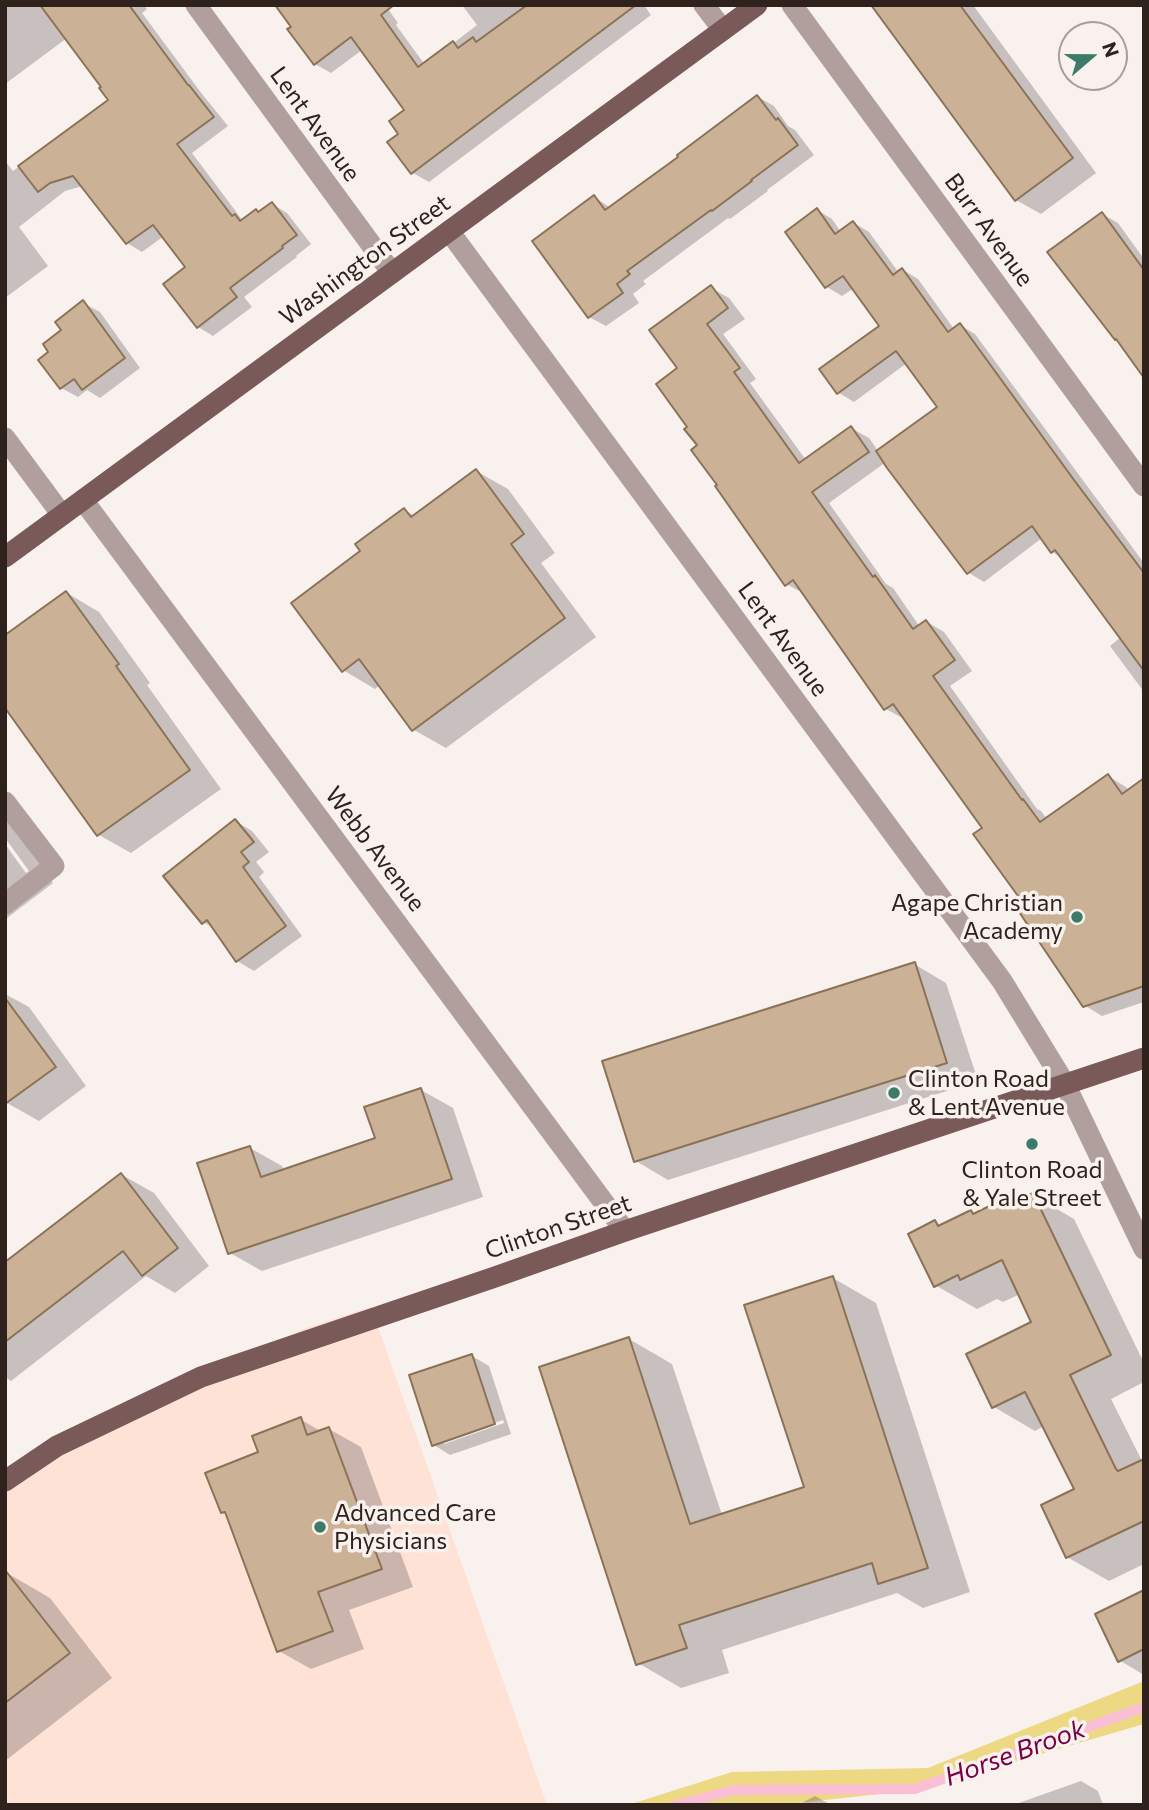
<!DOCTYPE html>
<html>
<head>
<meta charset="utf-8">
<style>
  body { margin:0 }
  #map { position:relative; width:1149px; height:1810px; overflow:hidden; background:#f9f1ee; font-family:Commissioner,sans-serif }
  canvas { display:block }
  .frame { position:absolute; inset:0; border:7px solid #2f211b; pointer-events:none }
  .north { position:absolute; left:1058px; top:21px; width:70px; height:70px; box-sizing:border-box; background:#f9f1ee; border:2px solid #a89e9a; border-radius:50%; rotate:70deg; font-size:19px; font-weight:700; line-height:28px; text-align:center; color:#2f211b }
  .north::after { content:''; display:block; margin:auto; width:24px; height:32px; background:#3d7b69; clip-path:polygon(50% 0,100% 100%,50% 72%,0 100%) }
</style>
</head>
<body>
<div id="map">
<canvas width="1149" height="1810"></canvas>
<div class="frame"></div>
<div class="north">N</div>
</div>
<script>
const context = document.querySelector('canvas').getContext('2d');
context.lineJoin = 'round';
function fillPath(path, color) {
  context.fillStyle = color;
  context.fill(path, 'evenodd');
}
function strokePath(path, color, width, dash) {
  context.strokeStyle = color;
  context.lineWidth = width;
  context.lineCap = dash ? 'butt' : 'round';
  context.setLineDash(dash || []);
  context.stroke(path);
}
function write(font, color, halo, rows, align = 'center') {
  context.font = font + ' Commissioner,sans-serif';
  context.lineWidth = 7;
  context.setLineDash([]);
  context.textBaseline = 'middle';
  context.strokeStyle = halo;
  context.fillStyle = color;
  for (const [text, x, y, turn = 0] of rows) {
    context.save();
    context.translate(x, y);
    context.rotate((+turn || 0) * Math.PI / 180);
    context.textAlign = isNaN(turn) ? turn : align;
    if (halo) context.strokeText(text, 0, 0);
    context.fillText(text, 0, 0);
    context.restore();
  }
}
fillPath(new Path2D(`
  M371,1307l176,498h-542v-330l133,-78 171,-70z`), '#fee2d6');
fillPath(new Path2D(`
  M1144,1681v43l-226,66 -140,15h-150l104,-33 196,-4z`), '#edd884');
fillPath(new Path2D(`
  M5,5h139l3,4 -5,4 60,81 26,32 -36,27 51,68 17,-8 12,-9 15,9 24,31 -15,12 1,1 -53,40 8,10 -39,29 -15,-9 -10,-60 -24,-31 -22,16 -15,-9 -44,-57 -18,5 -46,36 29,39 -43,32v-137l8,10 97,-71 -7,-12 -36,-50 -62,46z
  M385,5l13,18 -2,2 29,40 52,-40 -15,-20h182l7,10 -222,167 -16,-9 -23,-31 11,-7 6,-25 -45,-60 -31,23 -16,-9z
  M882,5h91l123,168 -55,41 -25,-14z
  M758,97l16,9 14,20 7,4 19,25 -47,35 1,1 -38,28 -2,-1 -85,63 3,3 -13,10 6,9 -33,23 -17,-9 5,-120 17,11z
  M817,210l15,9 9,13 13,-9 15,9 30,41 4,-3 15,9 36,50 6,-4 15,9 169,229v129l-34,-46 11,-9 -58,-79 -11,-6 -10,-14 -58,44 -15,-9 -83,-111 -57,41 57,81 7,4 27,39 7,-5 17,10 28,39 -22,15 87,123 4,2 6,8 61,-43 18,11 18,24v191l-42,14 -18,-11 -64,-108 -36,-68 -79,-111 -1,1 -18,-10 -81,-115 -19,-10 -87,-138 -9,-19 -10,-58 31,-81 18,10 16,21 -22,15 33,45 -6,4 56,77 45,-32 18,10 9,13 61,-44 -32,-44 -53,39 -15,-9 -17,-24 59,-43 -27,-38 -12,8 -15,-9 -40,-55z
  M1102,214l16,9 26,36v115z
  M83,303l17,9 40,56 -40,30 -13,-8 -9,7 -17,-9 -11,-35z
  M476,471l32,18 47,64 -14,10 55,74 -150,111 -32,-18 -34,-45 -5,4 -32,-19 61,-160 11,6z
  M67,593l32,19 51,71 -3,2 74,104 -90,64 -32,-18 -94,-130z
  M5,818l48,65 -46,35 -2,-1v-73l21,29 3,-2 -24,-33z
  M235,821l17,10 17,21 -13,10 8,10 -5,5 43,59 -48,35 -17,-10 -22,-32 -12,-7z
  M914,964l32,19 32,98 -310,99 -32,-19z
  M5,994l24,13 57,79 -47,35 -32,-18 -2,1z
  M421,1090l32,18 30,89 -221,74 -32,-18 20,-105 32,18 2,5 93,-32z
  M122,1175l32,18 55,73 -34,27 -29,-17 -135,105 -6,-4v-113z
  M1033,1195l41,24 70,144v19l-33,17 31,62h2v103l-35,17 -42,-24 9,-67 -32,-64 -9,5 -41,-24 40,-84 -14,-29 -17,8 -6,-3 -20,10 -42,-24v-63l7,4 29,-14 5,2 30,-14 7,4z
  M833,1278l43,25 94,289 -47,16 -26,-15 -175,57 7,23 -48,15 -43,-25 -9,-324 43,25 50,151 84,-27z
  M472,1356l17,10 22,68 -61,21 -16,-10zM503,1420l1,3 -60,21v-4z
  M300,1419l22,13 7,-3 32,18 52,140 -64,23 15,39 -53,20 -32,-18 -51,-136 -6,-3z
  M7,1573l43,25 62,80 -107,83v-186z
  M1144,1592v83l-25,-15z
  M1081,1781l17,10 5,14h-90z
  M815,1796l16,9h-33z`), '#0003');
strokePath(new Path2D(`
  M676,1805l58,-15 181,-1 229,-82`), '#fbbfd5', 10);
const building = new Path2D(`
  M40,5h89l59,80h1l25,32 -37,27 55,72 3,-2 5,7 16,-12 2,3 14,-10 25,33 -15,11 1,2 -53,40 7,9 -40,31 -34,-44 22,-17 -32,-42 -27,19 -53,-68 -23,7 -12,9 -20,-26 90,-66 -9,-12 2,-1z
  M275,5h119l-13,10 37,52 35,-26 5,7 15,-11 3,5 51,-37h109l-225,169 -24,-32 11,-8 -9,-13 15,-11 -53,-73 -37,28 -27,-36 4,-2z
  M871,5h89l113,153 -58,43z
  M757,95l19,25 2,-2 20,27 -47,35 1,1 -40,30 -1,-1 -84,61 3,3 -13,10 6,9 -35,25 -56,-77 62,-46 11,15 73,-53 -1,-2z
  M817,208l18,26 18,-13 40,54 9,-7 46,64 12,-9 114,157 70,93v98l-89,-121 -4,3 -19,-27 -65,48 -80,-106 -11,-17 61,-44 -41,-56 -59,43 -18,-25 60,-43 -36,-50 -18,12 -40,-56z
  M1102,212l42,58v108l-28,-39 -1,1 -68,-88z
  M711,285l17,23 -21,16 33,44 -6,4 65,91 52,-37 18,26 -57,40 61,85 2,-2 38,54 13,-9 29,40 -22,16 89,124 1,-1 17,23 68,-48 14,20 22,-16v208l-61,21 -72,-107 7,-4 -45,-62 9,-6 -89,-124 -9,6 -91,-130 -8,6 -70,-100 2,-1 -26,-35 6,-5 -13,-16 3,-2 -31,-43 21,-16 -28,-38z
  M83,300l42,58 -43,32 -8,-11 -14,10 -22,-29 10,-8 -5,-8 18,-14 -6,-8z
  M476,469l48,65 -13,10 54,74 -153,113 -53,-72 -17,13 -51,-69 69,-52 -5,-7 49,-36 7,9z
  M66,591l53,73 -3,2 74,104 -93,66 -92,-128v-73z
  M235,819l19,23 -13,10 8,10 -6,5 43,59 -50,36 -29,-42 -5,4 -39,-48z
  M915,962l32,101 -313,99 -32,-101z
  M5,998l51,69 -51,37z
  M421,1088l31,91 -224,75 -31,-91 53,-17 11,31 114,-39 -11,-31z
  M121,1173l57,75 -36,28 -19,-25 -118,91v-80z
  M1033,1193l78,162 -41,20 46,94 2,2 26,-12v62l-78,37 -25,-53 33,-16 -49,-97 -33,16 -26,-54 65,-32 -29,-62 -42,20 -2,-5 -24,12 -26,-53 27,-14 3,6 33,-16 2,4 33,-16 3,6z
  M833,1276l95,292 -50,16 -6,-21 -193,62 8,23 -51,17 -97,-298 90,-30 61,187 114,-37 -60,-182z
  M472,1354l23,70 -63,22 -23,-71z
  M301,1417l6,18 22,-8 53,142 -64,23 15,39 -56,21 -52,-140 -4,1 -16,-40 53,-21 -6,-16z
  M5,1570l65,83 -65,50z
  M1144,1590v59l-26,13 -23,-48z`);
fillPath(building, '#cbb195');
strokePath(building, '#8a7257', 2);
strokePath(new Path2D(`
  M196,5l196,268
  M704,5l19,25
  M792,5l352,481
  M449,231l553,750 63,103 79,165
  M5,438l57,77
  M83,500l542,731
  M5,802l49,64 -49,38`), '#b19f9e', 21);
strokePath(new Path2D(`
  M5,557l752,-552
  M5,1481l52,-35 144,-69 294,-100 130,-46 519,-173`), '#795a59', 21);
for (const [x, y, r, color] of [
  [1077,917,7,"#3d7b69"],
  [894,1093,7,"#3d7b69"],
  [1032,1144,7,"#3d7b69"],
  [320,1527,7,"#3d7b69"]
]) {
  const dot = new Path2D();
  dot.arc(x, y, r, 0, 2 * Math.PI);
  context.fillStyle = color;
  context.fill(dot);
  strokePath(dot, '#f9f1ee', 2.5);
}
write('24px', '#2f211b', '#f9f1ee', [
  ["Lent Avenue",315,124,54],
  ["Burr Avenue",989,230,54],
  ["Washington Street",365,260,-36],
  ["Lent Avenue",783,639,54],
  ["Webb Avenue",375,849,53],
  ["Clinton Street",558,1227,-19]
]);
write('24px', '#2f211b', '#f9f1ee', [
  ["Agape Christian",1063,903,"right"],
  ["Academy",1063,931,"right"],
  ["Clinton Road",908,1079],
  ["& Lent Avenue",908,1107],
  ["Clinton Road",1032,1170,"center"],
  ["& Yale Street",1032,1198,"center"],
  ["Advanced Care",334,1513],
  ["Physicians",334,1541]
], 'left');
write('italic 26px', '#704', '#f9f1ee', [
  ["Horse Brook",1015,1753,-20]
]);
</script>
</body>
</html>
